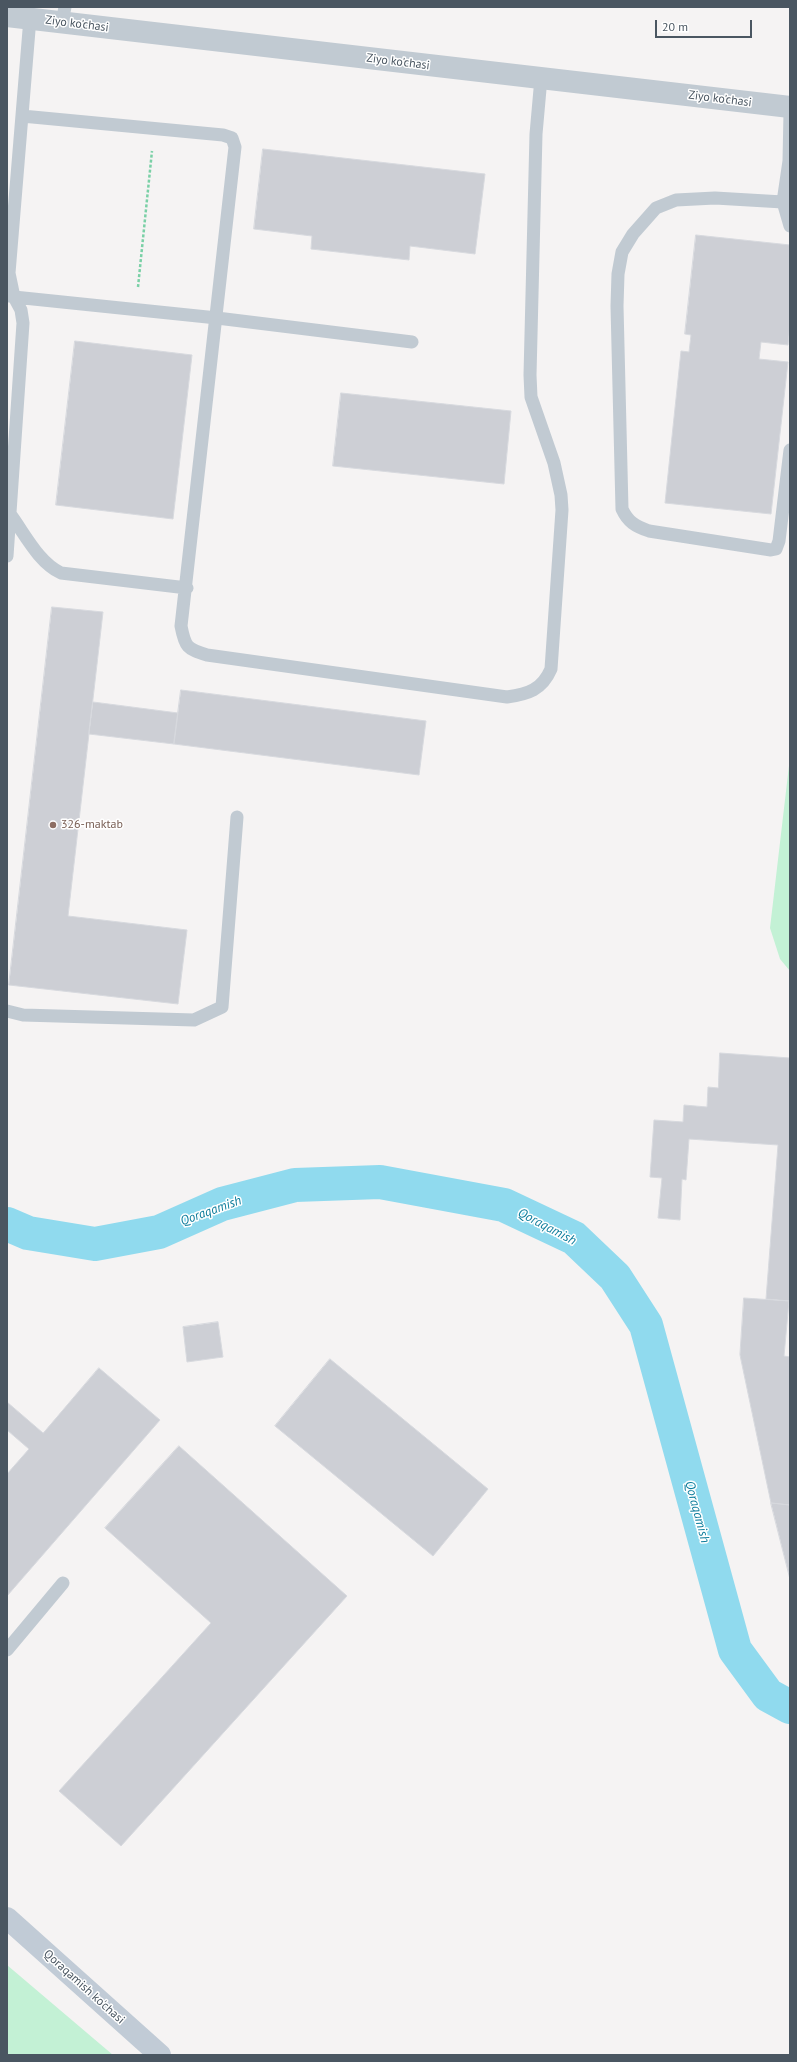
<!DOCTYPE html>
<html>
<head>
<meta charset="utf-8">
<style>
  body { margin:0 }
  #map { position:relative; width:797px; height:2062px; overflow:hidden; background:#f5f3f3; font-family:"PT Sans",sans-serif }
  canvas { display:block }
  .frame { position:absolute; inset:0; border:8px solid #4a5661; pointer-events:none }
  .scale { position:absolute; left:655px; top:20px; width:97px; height:18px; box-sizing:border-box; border:2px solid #4a5661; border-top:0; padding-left:5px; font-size:12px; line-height:14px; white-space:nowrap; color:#4a5661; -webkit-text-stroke:3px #fff; paint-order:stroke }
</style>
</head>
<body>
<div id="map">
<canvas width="797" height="2062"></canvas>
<div class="frame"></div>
<div class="scale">20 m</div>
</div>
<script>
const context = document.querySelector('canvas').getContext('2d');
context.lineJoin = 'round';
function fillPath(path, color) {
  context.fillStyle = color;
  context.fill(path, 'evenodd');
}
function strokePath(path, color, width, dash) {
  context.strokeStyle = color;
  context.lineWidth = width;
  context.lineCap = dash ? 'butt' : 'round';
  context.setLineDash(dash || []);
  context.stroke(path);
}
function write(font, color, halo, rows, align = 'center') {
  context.font = font + ' "PT Sans",sans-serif';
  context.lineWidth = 3;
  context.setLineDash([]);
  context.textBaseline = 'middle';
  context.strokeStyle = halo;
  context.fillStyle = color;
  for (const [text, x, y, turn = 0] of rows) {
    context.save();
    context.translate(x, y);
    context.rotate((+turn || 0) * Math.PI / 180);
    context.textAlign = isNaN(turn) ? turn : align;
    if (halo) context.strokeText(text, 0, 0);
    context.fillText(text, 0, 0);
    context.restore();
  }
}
fillPath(new Path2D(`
  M790,757v214l-10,-12 -10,-31z
  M7,1965l106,90h-106z`), '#c3f1d5');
strokePath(new Path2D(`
  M7,1224l21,9 67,11 64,-12 63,-28 73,-19 85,-3 124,23 70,33 41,39 31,48 89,325 33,45 22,12`), '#90daee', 34);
const building = new Path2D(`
  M263,149l222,25 -10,80 -65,-8 -1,14 -98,-11 1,-13 -58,-7z
  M696,235l94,10v80l-2,20 -27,-3 -2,17 29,3 -17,152 -106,-11 16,-152 8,1 2,-17 -6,-1z
  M75,341l117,14 -19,164 -117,-14z
  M341,393l170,18 -7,73 -171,-18z
  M52,607l51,5 -35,304 119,14 -9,74 -169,-19z
  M181,690l245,31 -7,54 -245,-31z
  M93,702l85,11 -4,31 -85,-10z
  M720,1053l70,5v243l-24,-2 12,-154 -89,-6 -3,41 -4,-1 -2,41 -22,-2 4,-40 -12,-1 4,-57 29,2 1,-17 23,2 1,-20 10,1z
  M744,1298l45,3 -5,55 6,1v148l-19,-2 -31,-148z
  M218,1322l5,35 -36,5 -4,-35z
  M330,1359l158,130 -55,67 -158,-130z
  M99,1368l61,52 -153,176v-122l22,-25 -22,-19v-28l36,31z
  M179,1446l168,150 -226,250 -62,-55 152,-168 -106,-95z
  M771,1503l19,2v74z`);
fillPath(building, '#cdcfd5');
strokePath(building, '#d7d9de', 1);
strokePath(new Path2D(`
  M138,287l14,-136`), '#7ad0a6', 2.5, [3, 2]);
strokePath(new Path2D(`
  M30,18l-21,255 5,24 203,21 195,24
  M62,22l3,-15
  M790,113l-1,48 -6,41 7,24
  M22,116l201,19 9,3 3,9 -54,479c4,21 6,23 26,29l300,42c21,-3 35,-7 44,-28l11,-159 -1,-15 -7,-32 -23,-66 -1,-22 6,-241 5,-56
  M783,202l-68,-4 -39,2 -20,8 -23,26 -11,18 -4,22 -1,32 5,203c6,13 13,17 27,22l122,19 5,-1 3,-8 11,-91
  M10,514c15,20 28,48 51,59l126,15
  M7,556l16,-233 -2,-13 -7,-13 -5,-1
  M7,1011l16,4 171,5 28,-13 15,-190
  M7,1650l56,-67`), '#c1cad2', 13);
strokePath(new Path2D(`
  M7,16l783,91`), '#c1cad2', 22);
strokePath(new Path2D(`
  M7,1918l153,137`), '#c1cbd6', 22);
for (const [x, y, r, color] of [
  [53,825,4,"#8d6e63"]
]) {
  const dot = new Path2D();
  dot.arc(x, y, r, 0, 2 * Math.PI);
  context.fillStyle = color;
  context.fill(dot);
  strokePath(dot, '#fff', 1.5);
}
write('12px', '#4a5661', '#fff', [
  ["Ziyo ko'chasi",77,24,7],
  ["Ziyo ko'chasi",398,62,7],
  ["Ziyo ko'chasi",720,99,7],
  ["Qoraqamish ko'chasi",84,1987,42]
]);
write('12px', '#785e54', '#fff', [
  ["326-maktab",61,825]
], 'left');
write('italic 13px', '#0c7c9b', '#fff', [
  ["Qoraqamish",211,1211,-20],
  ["Qoraqamish",547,1227,28],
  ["Qoraqamish",697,1512,75]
]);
</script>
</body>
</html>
